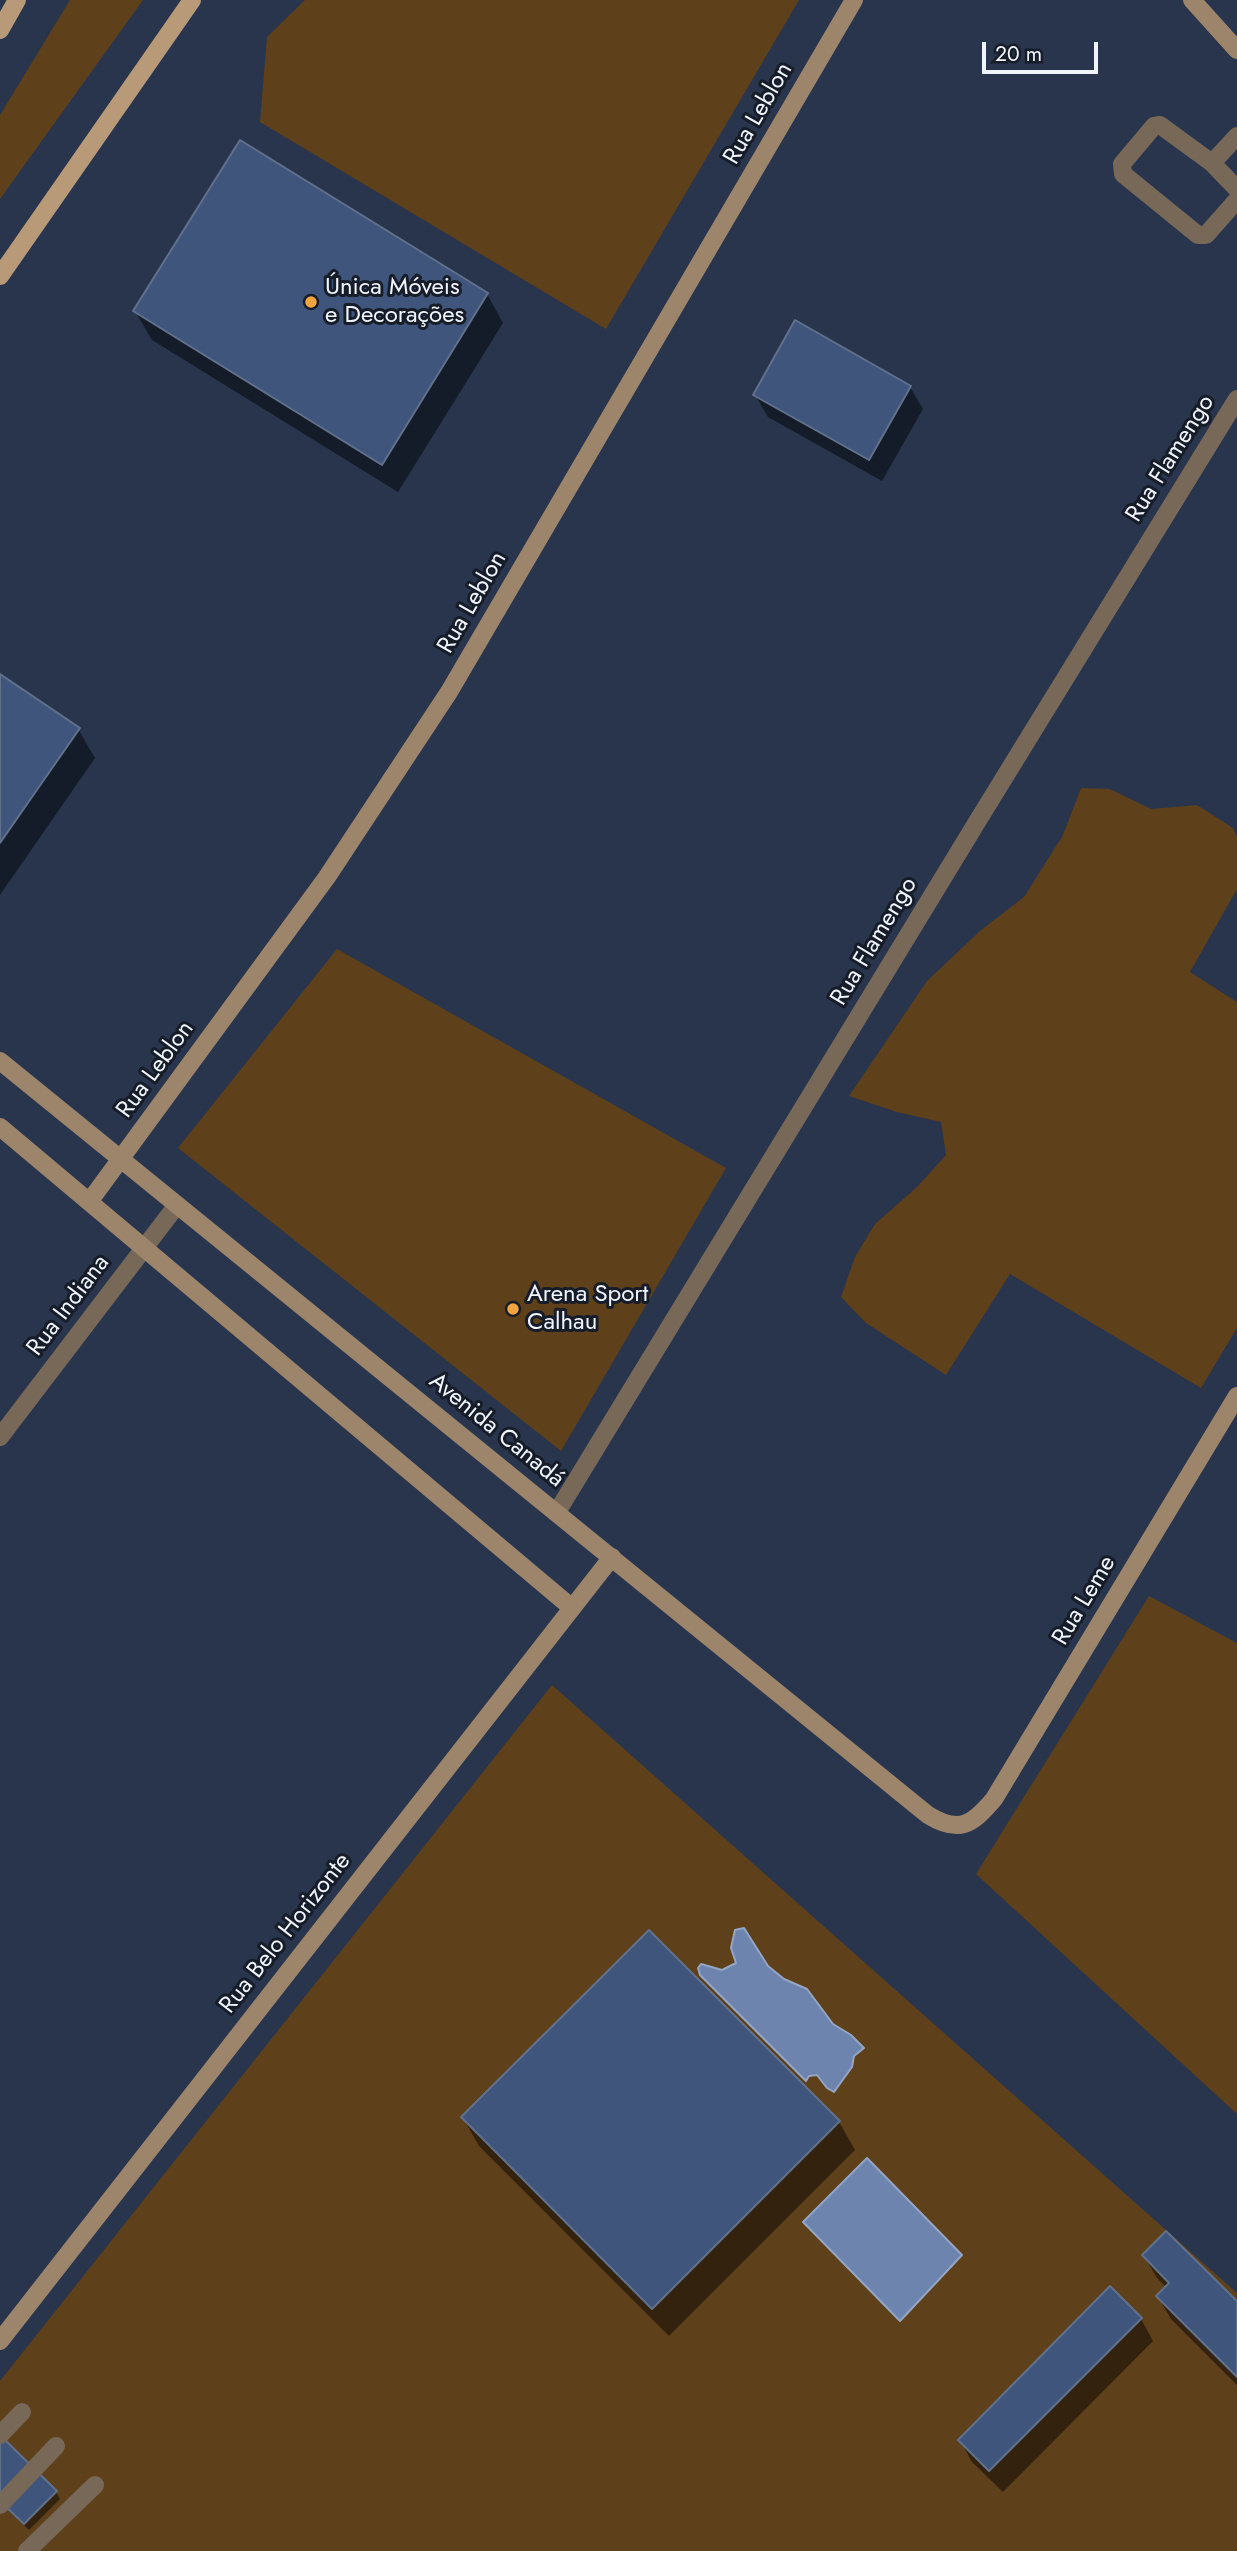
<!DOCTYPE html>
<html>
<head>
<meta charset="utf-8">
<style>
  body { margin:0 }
  #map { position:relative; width:1237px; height:2551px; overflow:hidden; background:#28354d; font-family:Jost,sans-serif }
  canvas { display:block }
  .scale { position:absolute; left:982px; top:42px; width:116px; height:32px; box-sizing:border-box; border:4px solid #eff4fd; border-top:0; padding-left:9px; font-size:21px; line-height:24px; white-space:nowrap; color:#eff4fd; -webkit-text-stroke:5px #171d28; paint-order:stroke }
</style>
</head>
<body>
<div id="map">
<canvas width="1237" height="2551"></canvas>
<div class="scale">20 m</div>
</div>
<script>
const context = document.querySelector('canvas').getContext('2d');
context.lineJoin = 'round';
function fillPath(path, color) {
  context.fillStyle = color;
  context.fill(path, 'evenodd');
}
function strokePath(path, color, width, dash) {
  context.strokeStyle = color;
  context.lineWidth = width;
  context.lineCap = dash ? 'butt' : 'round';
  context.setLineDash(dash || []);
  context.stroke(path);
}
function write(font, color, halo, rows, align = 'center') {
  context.font = font + ' Jost,sans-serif';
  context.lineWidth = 6;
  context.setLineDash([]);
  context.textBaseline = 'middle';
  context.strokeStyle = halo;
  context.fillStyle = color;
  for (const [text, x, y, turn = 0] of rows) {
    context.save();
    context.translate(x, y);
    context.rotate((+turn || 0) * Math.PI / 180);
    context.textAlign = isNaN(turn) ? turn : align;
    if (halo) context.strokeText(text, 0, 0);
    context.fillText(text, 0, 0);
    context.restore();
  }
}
fillPath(new Path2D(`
  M70,0h73l-143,199v-84z
  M305,0h494l-193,329 -346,-207 7,-85z
  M1081,788l29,1 41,20 46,-4 36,23 4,9v52l-47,83 47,30v326l-36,60 -191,-114 -64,101 -80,-52 -25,-26 14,-40 20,-33 42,-37 29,-32 -5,-33 -44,-10 -48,-16 78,-115 53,-50 44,-34 39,-62z
  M337,949l389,219 -165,283 -383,-303z
  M1149,1596l88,47v471l-261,-240z
  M552,1685l685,608v258h-1237v-170z`), '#5e401b');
const water = new Path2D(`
  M744,1928l24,38 16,13 23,10 26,35 18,11 13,13 -10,8 -2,11 -18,25 -7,-4 -10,-13 -8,1 -3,5 -106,-106 -2,-7 3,-4 21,6 14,-7 -5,-15 4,-18z
  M867,2158l95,97 -62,66 -97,-99z`);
fillPath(water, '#6d84ae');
strokePath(water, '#94a6c6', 2);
fillPath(new Path2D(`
  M487,294l16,29 -105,169 -246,-152 -17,-29z
  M910,387l13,22 -41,72 -114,-64 -13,-22z
  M0,676l78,53 17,29 -95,137z
  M463,2118l376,4 16,28 -186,186 -190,-190z
  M1144,2256l93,47v82l-66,-66 -13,-22 9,-9 -10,-10z
  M1110,2289l31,30 12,22 -150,151 -31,-30 -12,-22z
  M0,2437l56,55 4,7 -31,31 -29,-28z`), '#0007');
const building = new Path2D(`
  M240,140l248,153 -106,172 -249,-154z
  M795,320l116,66 -42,74 -116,-65z
  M0,674l80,54 -80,115z
  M649,1930l191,191 -188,188 -191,-192z
  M1166,2231l71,70v76l-81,-81 13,-13 -27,-28z
  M1110,2286l32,32 -153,153 -31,-31z
  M0,2435l57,56 -33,33 -24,-23z`);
fillPath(building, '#3f557c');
strokePath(building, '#61718c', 2);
strokePath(new Path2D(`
  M1212,163l25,-27
  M1237,189l-25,-26 -52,-38 -6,1 -32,38 1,10 75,61h8l31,-35
  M0,2435l22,-23
  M0,2505l56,-59
  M27,2551l68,-66`), '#776858', 18);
strokePath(new Path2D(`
  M0,1437l177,-232
  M557,1512l420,-690 260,-423`), '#776858', 18);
strokePath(new Path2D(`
  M1192,0l45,50
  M0,1061l928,754c31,19 44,10 66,-16l243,-403
  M0,1127l571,480
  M89,1202l238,-325 122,-185 405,-692
  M0,2341l612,-784`), '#9c856a', 18);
strokePath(new Path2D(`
  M0,30l17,-30
  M0,276l192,-276`), '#b89a78', 18);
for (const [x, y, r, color] of [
  [311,302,7,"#f1a540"],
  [513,1309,7,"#f1a540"]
]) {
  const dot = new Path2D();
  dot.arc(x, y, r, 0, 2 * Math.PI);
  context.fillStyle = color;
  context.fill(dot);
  strokePath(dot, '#171d28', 2.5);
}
write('24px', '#eff4fd', '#171d28', [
  ["Rua Leblon",759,114,-60],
  ["Rua Flamengo",1171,459,-58],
  ["Rua Leblon",473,603,-60],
  ["Rua Flamengo",875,942,-59],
  ["Rua Leblon",156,1070,-54],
  ["Rua Indiana",69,1306,-53],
  ["Avenida Canadá",496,1431,39],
  ["Rua Leme",1085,1601,-59],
  ["Rua Belo Horizonte",286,1934,-52]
]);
write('24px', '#eff4fd', '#171d28', [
  ["Única Móveis",325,288],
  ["e Decorações",325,316],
  ["Arena Sport",527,1295],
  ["Calhau",527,1323]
], 'left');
</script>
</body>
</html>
